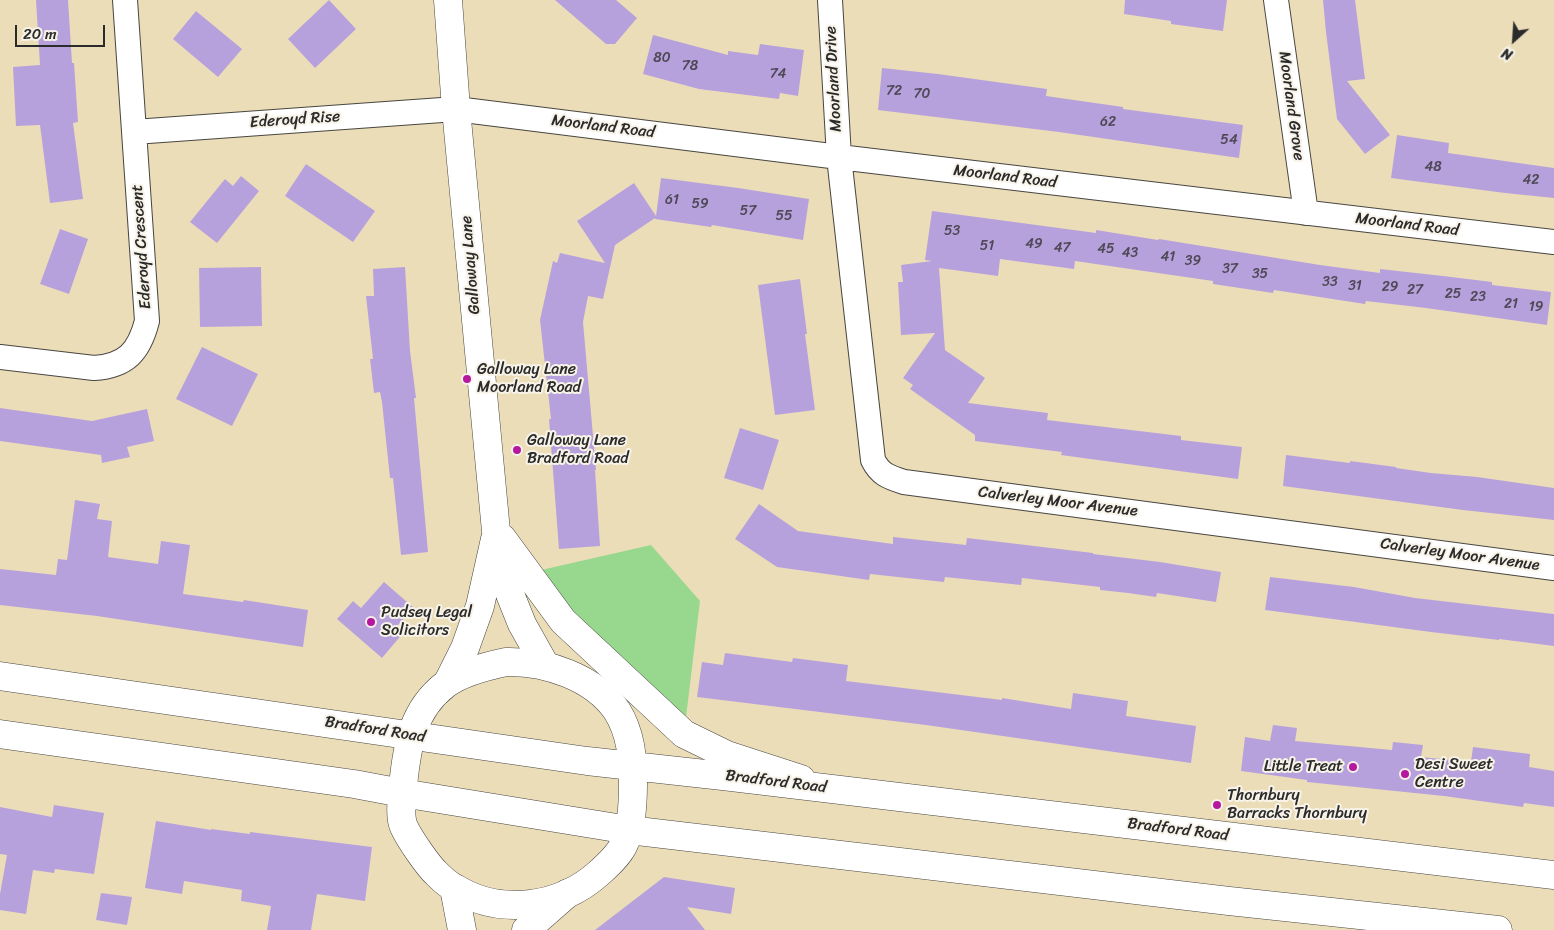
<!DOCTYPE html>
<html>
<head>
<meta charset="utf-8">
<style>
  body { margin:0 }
  #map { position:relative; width:1554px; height:930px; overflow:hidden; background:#ecddb9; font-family:Sriracha,sans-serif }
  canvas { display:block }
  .north { position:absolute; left:1489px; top:15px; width:50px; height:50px; -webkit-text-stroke:4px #f7f3e8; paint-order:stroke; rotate:206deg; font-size:14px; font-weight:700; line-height:20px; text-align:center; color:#2b2b2b }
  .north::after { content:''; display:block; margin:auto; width:18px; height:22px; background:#2b2b2b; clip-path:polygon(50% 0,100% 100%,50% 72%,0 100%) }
  .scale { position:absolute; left:15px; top:25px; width:90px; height:22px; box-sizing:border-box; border:2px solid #2b2b2b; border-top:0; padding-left:6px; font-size:15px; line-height:18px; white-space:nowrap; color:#2b2b2b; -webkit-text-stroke:4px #f7f3e8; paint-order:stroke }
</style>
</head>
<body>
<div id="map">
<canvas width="1554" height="930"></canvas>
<div class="north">N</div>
<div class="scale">20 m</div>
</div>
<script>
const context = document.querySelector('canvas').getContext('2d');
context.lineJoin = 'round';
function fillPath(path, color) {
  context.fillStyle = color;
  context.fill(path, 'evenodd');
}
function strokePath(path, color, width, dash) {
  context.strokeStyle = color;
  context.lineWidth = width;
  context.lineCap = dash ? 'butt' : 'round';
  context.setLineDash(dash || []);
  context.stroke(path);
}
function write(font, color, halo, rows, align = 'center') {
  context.font = font + ' Sriracha,sans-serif';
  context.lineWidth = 4;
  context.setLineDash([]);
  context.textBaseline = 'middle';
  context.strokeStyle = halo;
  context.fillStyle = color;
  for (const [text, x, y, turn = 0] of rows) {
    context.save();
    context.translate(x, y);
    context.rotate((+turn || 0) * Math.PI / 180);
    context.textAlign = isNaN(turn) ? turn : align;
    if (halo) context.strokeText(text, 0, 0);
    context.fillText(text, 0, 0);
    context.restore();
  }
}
fillPath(new Path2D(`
  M651,545l49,56 -16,133 -156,-161z`), '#98d88e');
fillPath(new Path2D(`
  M36,0h32l4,63h2l4,59 -5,1 10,76 -33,4 -10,-78 -24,1 -3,-59 27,-2z
  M329,0l27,29 -41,39 -27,-29z
  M555,0h61l21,18 -22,26h-9z
  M1125,0h102l-4,31 -52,-7v-3l-47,-7z
  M1323,0h32l10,79 -18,2 43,54 -25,19 -28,-35 -11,-87z
  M196,11l46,38 -24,28 -45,-38z
  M653,35l75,20v-4l30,4 2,-11 44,6 -6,46 -18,-3 -1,6 -80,-10 -56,-15z
  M882,68l56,6 109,15 -1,7 77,11v2l120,16 -4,33 -180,-26 -181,-22z
  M1397,135l52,8 -1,10 106,15v30l-49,-5 -114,-15z
  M306,164l69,47 -22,31 -68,-46z
  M241,176l18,15 -42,52 -27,-21 35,-43 8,7z
  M661,178l77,10 71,11 -6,41 -91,-15 -1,2 -56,-8v-1l-40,27 -12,54 -15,-3 -5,26 13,148h-1l5,76 -41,3 -10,-130h2l-11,-99 13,-59 4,2 3,-10 45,10 -28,-42 57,-38 22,33z
  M932,211l164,22v-3l62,10 1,-1 161,26 60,8v-4l63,7 49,6v3l59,7 -4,33 -121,-17 -60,-7 -1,3 -91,-14 -1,3 -60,-9v-3l-138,-20 -1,8 -74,-10 -2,17 -59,-8 6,82 40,28 -17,25 80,10 -1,7 134,16v4l61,7 -4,32 -177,-24 1,-3 -87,-11v-6l-65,-46 3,-4 -10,-7 32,-45 -34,2 -3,-53h5l-2,-17 31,-4 -7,-1z
  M60,229l28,10 -19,55 -29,-10z
  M261,267l1,59 -62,1 -1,-59z
  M405,267l5,84 6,47h-2l14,154 -27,3 -8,-77h-3l-8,-76 -2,-10 -6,1 -4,-34h3l-7,-63h8l-1,-27z
  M800,279l7,55h-2l10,76 -40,5 -17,-130z
  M202,347l56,27 -26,52 -56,-27z
  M0,408l92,13 55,-12 7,32 -27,6 3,10 -28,6 -1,-8 -101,-14z
  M740,428l39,12 -16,50 -39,-12z
  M1286,455l64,8v-2l46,6v1l35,5 46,4 77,11v32l-91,-10 -180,-24z
  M75,500l25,4 -3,15 15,2 -4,36 50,7 3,-23 29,4 -7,49 60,8 1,-2 64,10 -5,37 -206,-31 -97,-11v-36l56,6 2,-16 9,1z
  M759,504l39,27 95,13v-7l73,8 1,-7 126,15v1l67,8 61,10 -5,30 -59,-9 -1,4 -28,-4 -28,-3v-3l-78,-9 -1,7 -76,-8 -1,5 -74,-8 -1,6 -92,-13 -42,-28z
  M1270,577l84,10 61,11 139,16v32l-55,-7v1l-68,-8 -166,-22z
  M384,582l30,26 -17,18 7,6 -22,26 -45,-39 16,-18 8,7z
  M725,653l67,9 1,-4 55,7 -2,16 156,19v-2l69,11 2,-16 55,8 -2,15 70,10 -5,37 -265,-38 -229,-28 5,-35 21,3z
  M1273,725l24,3 -2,13 97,9 1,-8 30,3 -2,12 50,5 2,-15 57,7 -1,13 25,4v36l-30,-4 -1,4 -79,-11 -137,-14v-2l-66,-9 4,-34 25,4z
  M54,805l50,8 -10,61 -39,-5 -1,4 -21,-3 -7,44 -26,-4v-16l7,-39 -7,-1v-47l52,10z
  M156,821l55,9v-1l39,5v-2l122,15 -7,54 -48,-7 -6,36h-44l4,-24 -30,-5 1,-11 -58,-9 -2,13 -37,-6z
  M664,877l71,11 -4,26 -44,-7 18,23h-110z
  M101,893l31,4 -5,28 -31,-5z`), '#b7a1dc');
const street = new Path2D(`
  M830,0l9,157 34,303c7,14 15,17 31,22l650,86
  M1276,0l30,213
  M134,132l322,-23 383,48 715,85
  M0,357l94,11c32,-2 45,-16 53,-47l-22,-321`);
const secondary = new Path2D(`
  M448,0l8,109 40,422 14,63 12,30 23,41
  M502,538l61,83 121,113 43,21 74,24
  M448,682l17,-34 15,-42 15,-67
  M454,888l8,42
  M526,930l42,-37`);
const highway = new Path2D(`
  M506,662c39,-1 88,15 111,49 14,22 16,48 16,73 0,19 -1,43 -9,60 -5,11 -16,21 -25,29 -39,35 -99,43 -144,15 -7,-3 -13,-9 -18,-14 -9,-8 -28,-36 -33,-47 -5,-11 -2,-29 -1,-41 4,-40 9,-76 43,-102 16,-12 41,-18 60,-22z
  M0,676l587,85 136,15 831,99
  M0,734l354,50 48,9 227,37 600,71 269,29`);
strokePath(street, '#484640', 26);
strokePath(secondary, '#484640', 29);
strokePath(highway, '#484640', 29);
strokePath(street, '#fff', 24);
strokePath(secondary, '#fff', 28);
strokePath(highway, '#fff', 28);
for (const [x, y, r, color] of [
  [467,379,5,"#b5179e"],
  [517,450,5,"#b5179e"],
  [371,622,5,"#b5179e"],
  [1353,767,5,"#b5179e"],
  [1405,774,5,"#b5179e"],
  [1217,805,5,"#b5179e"]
]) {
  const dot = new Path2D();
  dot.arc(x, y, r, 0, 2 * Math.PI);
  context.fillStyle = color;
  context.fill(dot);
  strokePath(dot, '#f7f3e8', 2);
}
write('14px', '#4e4857', null, [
  ["80",662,58],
  ["78",690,66],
  ["74",778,74],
  ["72",894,91],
  ["70",922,94],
  ["62",1108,122],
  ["54",1229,140],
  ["48",1433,167],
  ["42",1531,180],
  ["61",672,200],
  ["59",700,204],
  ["57",748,211],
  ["55",784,216],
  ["53",952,231],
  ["49",1034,244],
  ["51",987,246],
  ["47",1062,248],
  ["45",1106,249],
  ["43",1130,253],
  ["41",1168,257],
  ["39",1193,261],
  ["37",1230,269],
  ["35",1260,274],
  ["33",1330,282],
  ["31",1355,286],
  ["29",1390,287],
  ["27",1415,290],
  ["25",1453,294],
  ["23",1478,297],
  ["21",1511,304],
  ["19",1536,307]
]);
write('16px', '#2b2b2b', '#f7f3e8', [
  ["Moorland Drive",834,79,-93],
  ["Moorland Grove",1291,106,82],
  ["Ederoyd Rise",295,120,-4],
  ["Moorland Road",603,127,7],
  ["Moorland Road",1005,177,7],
  ["Moorland Road",1407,225,7],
  ["Ederoyd Crescent",142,247,-94],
  ["Galloway Lane",471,265,-95],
  ["Calverley Moor Avenue",1058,502,7],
  ["Calverley Moor Avenue",1460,555,8],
  ["Bradford Road",375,730,9],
  ["Bradford Road",776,782,7],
  ["Bradford Road",1178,830,7]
]);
write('16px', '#2b2b2b', '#f7f3e8', [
  ["Galloway Lane",477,370],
  ["Moorland Road",477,388],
  ["Galloway Lane",527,441],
  ["Bradford Road",527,459],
  ["Pudsey Legal",381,613],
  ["Solicitors",381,631],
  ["Desi Sweet",1415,765],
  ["Centre",1415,783],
  ["Little Treat",1343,767,"right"],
  ["Thornbury",1227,796],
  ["Barracks Thornbury",1227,814]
], 'left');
</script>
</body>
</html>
